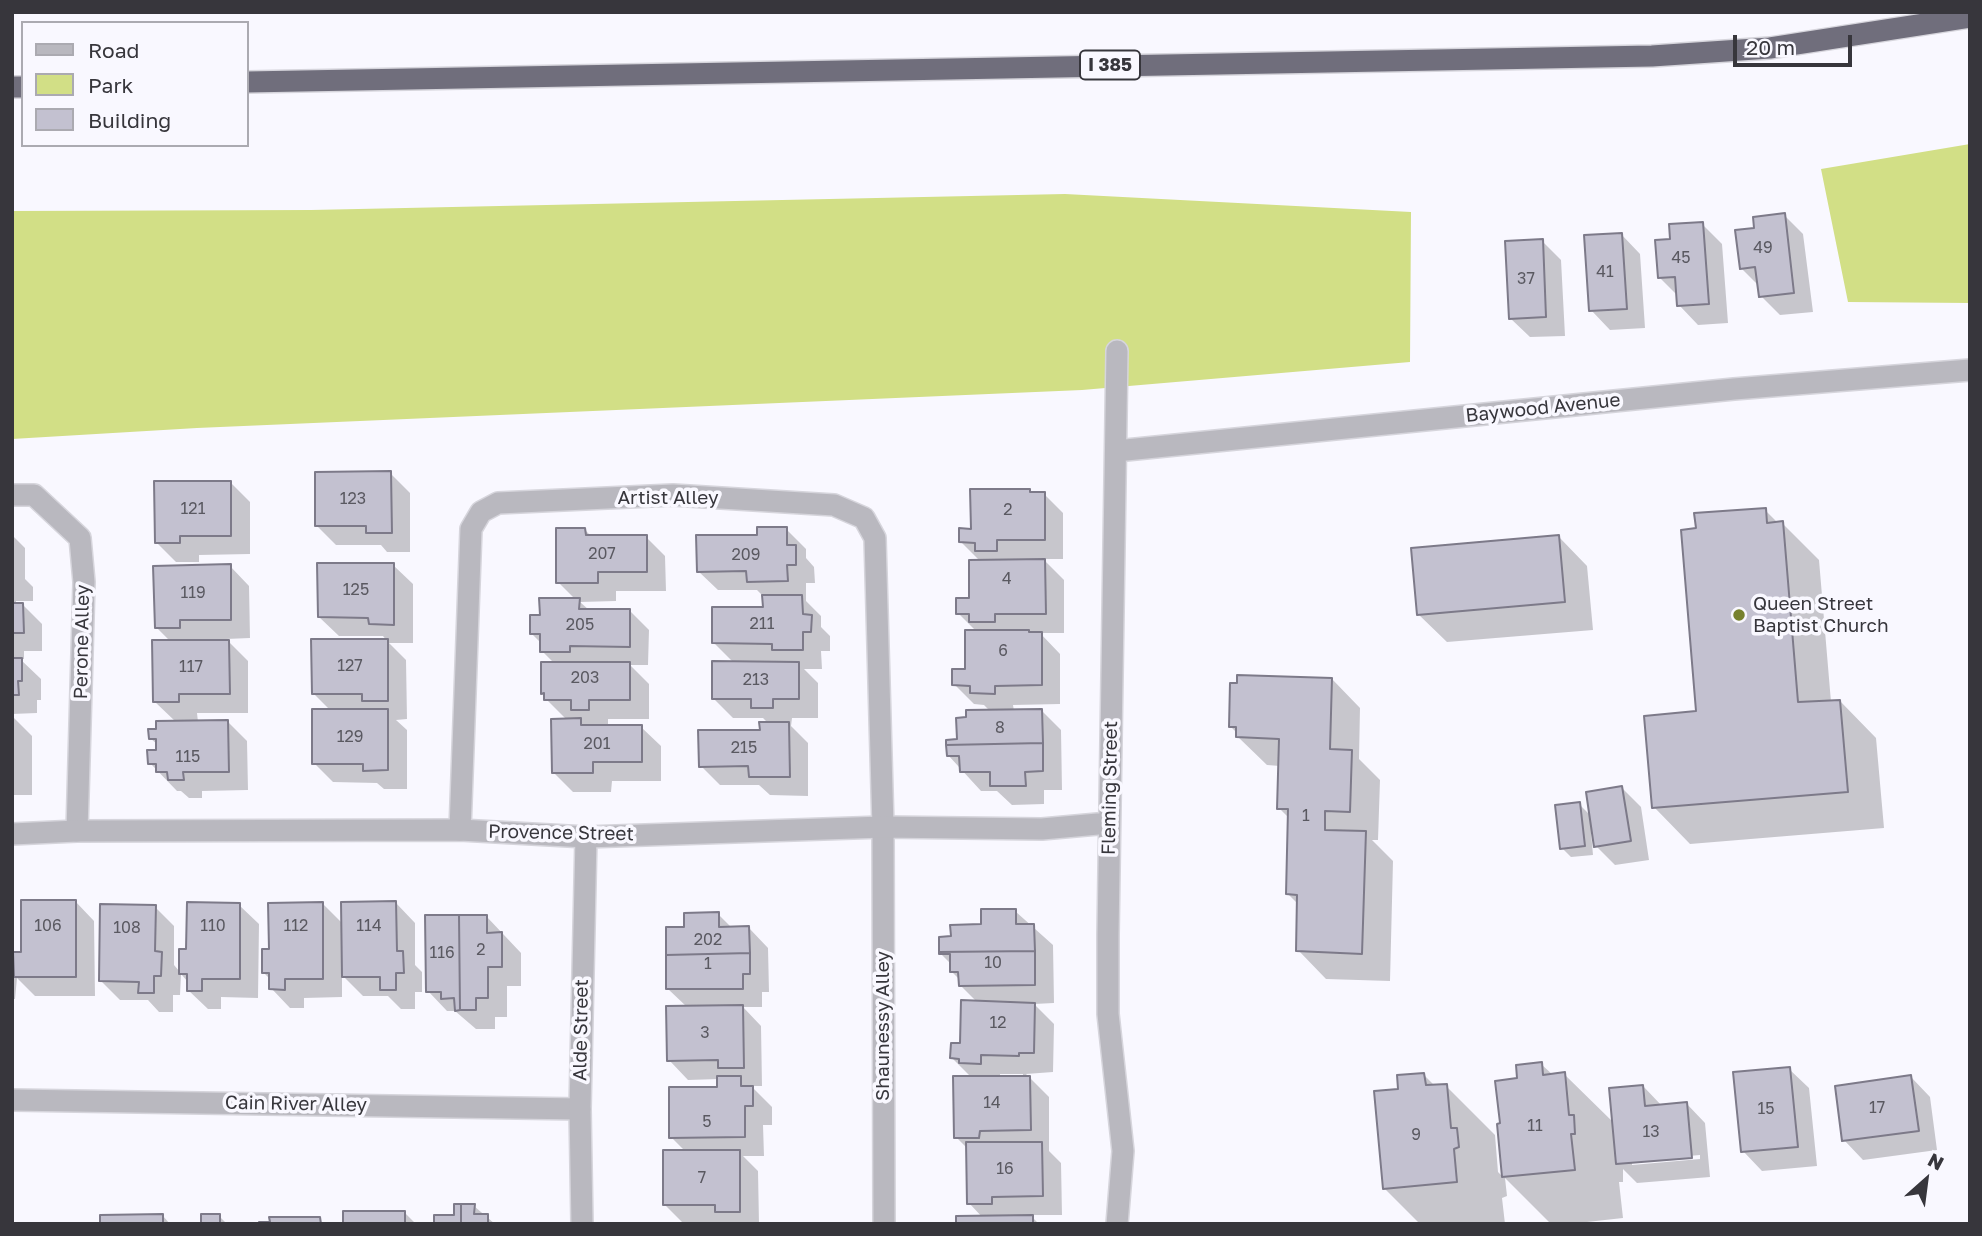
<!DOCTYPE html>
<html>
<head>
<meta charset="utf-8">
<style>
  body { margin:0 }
  #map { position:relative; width:1982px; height:1236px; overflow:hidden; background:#f9f8ff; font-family:"Golos Text",sans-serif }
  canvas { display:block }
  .frame { position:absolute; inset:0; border:14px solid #37363c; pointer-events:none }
  .legend { position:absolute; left:21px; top:21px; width:228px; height:126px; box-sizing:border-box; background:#f9f8ff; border:2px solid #abaab1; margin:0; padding:9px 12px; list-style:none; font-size:21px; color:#37363c }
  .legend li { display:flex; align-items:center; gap:14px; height:35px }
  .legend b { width:35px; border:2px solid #abaab1 }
  .north { position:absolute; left:1891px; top:1145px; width:70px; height:70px; -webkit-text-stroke:5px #f9f8ff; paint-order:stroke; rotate:28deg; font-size:19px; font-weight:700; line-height:28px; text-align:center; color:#37363c }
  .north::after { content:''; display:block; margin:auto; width:24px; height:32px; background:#37363c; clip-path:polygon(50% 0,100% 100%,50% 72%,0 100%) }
  .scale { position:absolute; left:1733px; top:35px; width:119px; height:32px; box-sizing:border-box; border:4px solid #37363c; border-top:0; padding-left:9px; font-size:21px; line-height:24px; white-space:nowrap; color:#37363c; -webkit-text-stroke:5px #f9f8ff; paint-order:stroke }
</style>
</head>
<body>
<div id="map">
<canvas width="1982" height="1236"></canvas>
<div class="frame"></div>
<ul class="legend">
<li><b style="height:9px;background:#b9b8bf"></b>Road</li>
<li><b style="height:19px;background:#d2df86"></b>Park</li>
<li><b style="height:19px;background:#c3c1d0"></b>Building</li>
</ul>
<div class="north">N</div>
<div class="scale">20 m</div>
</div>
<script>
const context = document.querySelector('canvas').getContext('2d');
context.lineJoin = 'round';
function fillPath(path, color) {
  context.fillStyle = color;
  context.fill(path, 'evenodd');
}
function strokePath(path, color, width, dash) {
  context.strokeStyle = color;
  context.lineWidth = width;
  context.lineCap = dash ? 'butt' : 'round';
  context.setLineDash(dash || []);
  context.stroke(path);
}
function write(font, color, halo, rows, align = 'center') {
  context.font = font + ' "Golos Text",sans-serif';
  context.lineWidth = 7;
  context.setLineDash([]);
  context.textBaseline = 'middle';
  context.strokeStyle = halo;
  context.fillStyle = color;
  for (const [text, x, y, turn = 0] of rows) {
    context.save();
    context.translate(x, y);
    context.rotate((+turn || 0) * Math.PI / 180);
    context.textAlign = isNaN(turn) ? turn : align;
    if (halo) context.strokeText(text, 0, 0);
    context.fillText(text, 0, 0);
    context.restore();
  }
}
fillPath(new Path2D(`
  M1970,144v159l-122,-1 -27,-133z
  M1065,194l346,18 -1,150 -328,28 -885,38 -185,11v-228l299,-1z`), '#d2df86');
fillPath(new Path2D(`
  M1784,215l19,19 10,78 -33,3 -19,-19 -2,-10 -18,-18 15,-38z
  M1702,224l20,20 6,79 -30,2 -19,-20 -1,-9 -19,-19 13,-36z
  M1621,234l19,20 5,74 -35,2 -19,-20z
  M1542,241l19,19 4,76 -35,1 -20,-19z
  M390,473l20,20v59h-23l-6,-7h-45l-19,-19z
  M230,482l20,20v52l-51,1v7h-23l-19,-19z
  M1029,490l3,4h12l19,19v46h-20l21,21v53h-24l20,21v50l-47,1 1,6h28l19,19 1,60h-18v14l-32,1 -15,-14h-16l-33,-36 11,-14 32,-29 -7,-7 -10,-1 -20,-20 13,-13 9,-40 -18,-18 12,-13 11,-38 -20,-20 12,-12z
  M1765,510l13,13h4l37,37 12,142 9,-1 36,37 8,90 -194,16 -36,-37 44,-94 -1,-183z
  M786,529l20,20v9l8,9 1,16h-9v18l15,15v11l9,9v15h-9l1,18h-18l14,14v35h-26l-1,8 17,17v53l-38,-1 -11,-10h-39l-19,-19 60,-34 8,-8 -6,-6h-30l-19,-19 20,-36 -20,-20 51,-35 -1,-11 -7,-7h-39l-20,-19 61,-35z
  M585,530l7,7h54l19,19 1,35h-50v10l-36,1 9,8 41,1 19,19 -1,35h-18l19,19v35h-41v8h33l20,19v35h-49l-1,11h-38l-20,-20 14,-52 -21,-21v-3l-4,-3 13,-29 -13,-13v-7l-10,-10 9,-17 35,-17 -18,-18z
  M12,535l13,13v31l8,8v14h-17v4h7l19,19v27h-18v8h-4l21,20v21h-4v13l-25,1z
  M1559,537l28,29 6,64 -146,12 -29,-28z
  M393,565l20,19v59h-24l17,17 1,59 -11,1 11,10v59h-23l-7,-6 -44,-1 -19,-19 17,-52 -18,-18 74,-52 -4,-5h-44l-20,-19z
  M230,566l19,20 1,52 -24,1 22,22v52h-51l1,9h30l19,19 1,49 -46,1v7h-13l-8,-7h-4l-27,-28 8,-11v-7l-8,-7 7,-7 19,-9 -21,-20 16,-60 -15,-15z
  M1332,679l28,29 -1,51 21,21 -2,60h-6l21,21 -3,120 -64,-2 -28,-29 1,-45 -11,-11 2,-75 -11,-11 1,-42 -13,-1 -29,-28v-3l-8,-8z
  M12,716l20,20v59h-20z
  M1622,788l19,19 8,53 -34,5 -19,-19 -2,-13h-3l2,22 -22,2 -9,-9 17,-44 12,12z
  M75,901l19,20 1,75h-60l-18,-18 -2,21h-3v-76l2,31 9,-1z
  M396,903l19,20v42l7,7v20h-7v17h-14l-13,-13h-25l-21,-21v22l-38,1v10h-14l-19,-20v-8l-7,-7 7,-22 52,-47 20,20z
  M239,905l20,19 -1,74 -37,-1v12h-13l-20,-19v-8l-7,-8 -1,21h-7v17h-14l-11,-12h-28l-20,-20 55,-73 19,19v39l6,7 8,-21z
  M1015,911l38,34 1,58 -20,1 20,20 -1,48 -27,2 23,23v54l12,12 1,52h-32l9,9h-81l25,-6 -14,-15 -1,-54 -12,-12 15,-60 -19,-19 9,-13 17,-42 -18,-18v-5l-8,-8v-7l-11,-11 11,-16zM1000,1074h23v3h-23z
  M718,914l14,14h17l19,20 1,44h-7v15h-19l18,19 1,60h-11l21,21v18h-9l1,31h-21l15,15 1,53h-75l-19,-19 21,-53 -15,-15 48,-49v-9l-31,1 -19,-20 18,-53 -19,-18 18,-61z
  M487,917l34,36v33h-14v31h-12v12h-19l-21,-18h-8l-19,-20z
  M1541,1064l12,11 11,-1 50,49 29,-37 19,20 24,-3 19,20 5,54 -73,6 -14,-14v13h-4l4,36 -54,6h-18l-46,-46 2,18 -5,2 3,26h-85l-36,-36 16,-97 24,-16 12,12 10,-1 49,49 3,37 6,6 -5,-53h3l17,-46zM1700,1155v4l-68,6v-4z
  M1789,1069l20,19 8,78 -55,5 -19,-20z
  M1911,1077l19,20 7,53 -74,10 -19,-20z
  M474,1206l21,18h-59l20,-7z
  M405,1213l11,11h-71z
  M163,1216l7,8h-68z
  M219,1216l8,8h-24z`), '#0003');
const building = new Path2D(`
  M1785,213l9,80 -35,4 -4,-30 -15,2 -5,-39 19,-2 -1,-11z
  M1703,222l6,82 -32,2 -2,-29 -17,1 -3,-38 15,-1 -1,-15z
  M1622,233l5,76 -38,2 -5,-76z
  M1543,239l3,78 -37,2 -4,-78z
  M391,471l1,62h-26v-7h-51v-54z
  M154,481h77v55h-51v7h-25z
  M970,489h60v3h15v48h-48v11h-22v-8l-16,-1v-14l12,1z
  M1766,508l1,15 16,-2 15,181 42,-2 8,92 -196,16 -8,-92 52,-5 -15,-181 15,-2 -2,-15z
  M757,527h30v18h9v20h-9l1,16 -41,1 -1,-11 -49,1 -1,-37h61z
  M556,528h29l1,7h61v37h-49v11h-42z
  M1559,535l6,67 -148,13 -6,-67z
  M1045,559l1,55h-51v8h-26v-8h-13v-16h13v-38z
  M317,563h77v62l-25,-1 -1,-6 -50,-1z
  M231,564v56h-51v8h-25l-2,-62z
  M762,595h40l1,19 9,1 -1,17h-8v18h-31v-6l-60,-1v-36h51z
  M539,598h41l-1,11h51v38l-60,-1v6h-30v-18h-10v-19h10z
  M12,603h11l1,30h-12z
  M965,630h64v2h13v53l-47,1v8l-25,-1v-7l-18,-1v-16h13z
  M311,639h77v62h-26v-7h-50z
  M152,640h77l1,54h-51v8h-26z
  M12,658h10v23h-4l1,14h-7z
  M712,661l87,1v37h-26v9h-22v-9h-39z
  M541,662h89v38h-41v10h-18v-10h-27v-7l-3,1z
  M1237,675l95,3 -2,71 22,1 -2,62 -25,-1v19l41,1 -4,123 -66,-3 1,-56 -11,-1 2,-85h-11l2,-70 -43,-2v-10h-7l1,-44h7z
  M312,709h76v61l-25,1v-7h-51z
  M1042,709l1,34 -97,2v-5l11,-1 -1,-21 10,-1v-7z
  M581,718v7h61v37h-49v11h-41l-1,-54z
  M228,720l1,52h-46l1,8h-16l-1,-8h-11v-8h-8l-1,-14h9v-11h-7l-1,-10h8v-8z
  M759,722h30l1,55h-41l-1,-11 -49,1 -1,-37h62z
  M1043,743v28l-18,1 1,14h-36v-14h-30l-1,-16h-12l-1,-11z
  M1622,786l9,55 -37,6 -8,-55z
  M1580,802l5,44 -25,3 -5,-44z
  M21,900h55v77h-62l-1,-25h8z
  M396,901l1,50h6l1,22h-8v17h-16v-13h-38l-1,-75z
  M187,902l53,1v76h-38v12h-15v-17h-8v-25h7z
  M323,902v77h-38v11l-16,-1v-16h-7v-24h7l-1,-46z
  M100,904l56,1 -1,46 7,1 -1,24h-7v17h-16l1,-11 -40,-1z
  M981,909h35v15h18l1,27 -96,1v-15l12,-1 -1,-11 31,-1z
  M719,912v15l30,-1 1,27 -84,2v-28h18v-14z
  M425,915h34l1,95 -5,1 -1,-13 -13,1v-7h-15z
  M459,915h28v18l15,-1v35h-14v31h-12v12h-16z
  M1035,951v34l-76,1 -1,-14h-8v-18h-11v-2z
  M750,953v21h-7v15h-77v-34z
  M961,1000l74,3 -1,50h-15v3l-38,-1v9l-22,-1v-4l-9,-1 1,-15h9z
  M743,1005l1,63h-26v-8l-51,1 -1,-55z
  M1542,1062l1,13 22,-3 4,43h5l1,19h-4l4,36 -73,7 -5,-53 3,-1 -5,-42 22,-3 -1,-13z
  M1790,1067l8,80 -57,5 -8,-80z
  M1424,1073l2,12 21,-1 4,44h6l2,19 -5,2 3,33 -74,7 -9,-98 24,-2 -1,-14z
  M1911,1075l8,56 -77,10 -7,-55z
  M717,1076h24v10h12v20h-8v31l-76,1v-51h48z
  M953,1076h77l1,54 -51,1 -1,7h-25z
  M1643,1085l2,21 42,-4 5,56 -76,6 -7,-76z
  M966,1142h76l1,54 -51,1v7h-25z
  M663,1150h77v62h-25v-7h-52z
  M454,1204h7v20h-27v-9h20z
  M461,1204h14l-1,10h14v10h-27z
  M343,1211h62v13h-62z
  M163,1214v10h-63v-9z
  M201,1214h19v10h-19z
  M1033,1215v9h-77v-8z
  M269,1217h51l1,7h-62v-2h11z`);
fillPath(building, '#c3c1d0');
strokePath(building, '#7d7a89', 2);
const service = new Path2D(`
  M12,495h22l46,43 4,44 -7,249
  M460,830l11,-301 10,-17 17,-9 175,-8 161,10 30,13 11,20 8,289 1,397
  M12,1100l568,9`);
const minor = new Path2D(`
  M1116,451l618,-62 236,-19
  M12,834l65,-3 383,-1 126,7 297,-10 159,2 67,-6
  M582,1224l-2,-115 6,-272
  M1117,1224l6,-73 -15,-137v-79l9,-584`);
const motorway = new Path2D(`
  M247,82l1405,-26 118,-8 200,-31
  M12,87h11`);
strokePath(service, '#d6d5dc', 24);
strokePath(minor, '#d6d5dc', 24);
strokePath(motorway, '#d6d5dc', 24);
strokePath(service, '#b9b8bf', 21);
strokePath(minor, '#b9b8bf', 21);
strokePath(motorway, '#706e7c', 21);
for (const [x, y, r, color] of [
  [1739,615,7,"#77812e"]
]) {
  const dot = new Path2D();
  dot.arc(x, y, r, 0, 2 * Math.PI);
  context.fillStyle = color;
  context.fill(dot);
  strokePath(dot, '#f9f8ff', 2.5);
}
write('16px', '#5a5961', null, [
  ["49",1763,248],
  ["45",1681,258],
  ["41",1605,272],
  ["37",1526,279],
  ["123",353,499],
  ["121",193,509],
  ["2",1008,510],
  ["207",602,554],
  ["209",746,555],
  ["4",1007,579],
  ["125",356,590],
  ["119",193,593],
  ["211",762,624],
  ["205",580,625],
  ["6",1003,651],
  ["127",350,666],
  ["117",191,667],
  ["203",585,678],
  ["213",756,680],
  ["8",1000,728],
  ["129",350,737],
  ["201",597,744],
  ["215",744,748],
  ["115",188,757],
  ["1",1306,816],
  ["106",48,926],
  ["110",213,926],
  ["112",296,926],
  ["114",369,926],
  ["108",127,928],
  ["202",708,940],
  ["2",481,950],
  ["116",442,953],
  ["10",993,963],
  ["1",708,964],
  ["12",998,1023],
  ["3",705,1033],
  ["14",992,1103],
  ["17",1877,1108],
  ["15",1766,1109],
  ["5",707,1122],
  ["11",1535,1126],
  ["13",1651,1132],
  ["9",1416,1135],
  ["16",1005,1169],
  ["7",702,1178]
]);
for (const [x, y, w] of [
  [1110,65,60]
]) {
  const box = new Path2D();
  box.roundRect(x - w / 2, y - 14.5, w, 29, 5);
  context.fillStyle = '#f9f8ff';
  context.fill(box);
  strokePath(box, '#37363c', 2);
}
write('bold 18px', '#37363c', null, [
  ["I 385",1110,65]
]);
write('19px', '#37363c', '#f9f8ff', [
  ["Baywood Avenue",1543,408,-6],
  ["Artist Alley",668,498],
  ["Perone Alley",82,642,-89],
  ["Fleming Street",1110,788,-89],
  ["Provence Street",561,833,1],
  ["Shaunessy Alley",883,1026,-90],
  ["Alde Street",581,1030,-89],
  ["Cain River Alley",296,1104,1]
]);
write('19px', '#37363c', '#f9f8ff', [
  ["Queen Street",1753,604],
  ["Baptist Church",1753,626]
], 'left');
</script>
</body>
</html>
